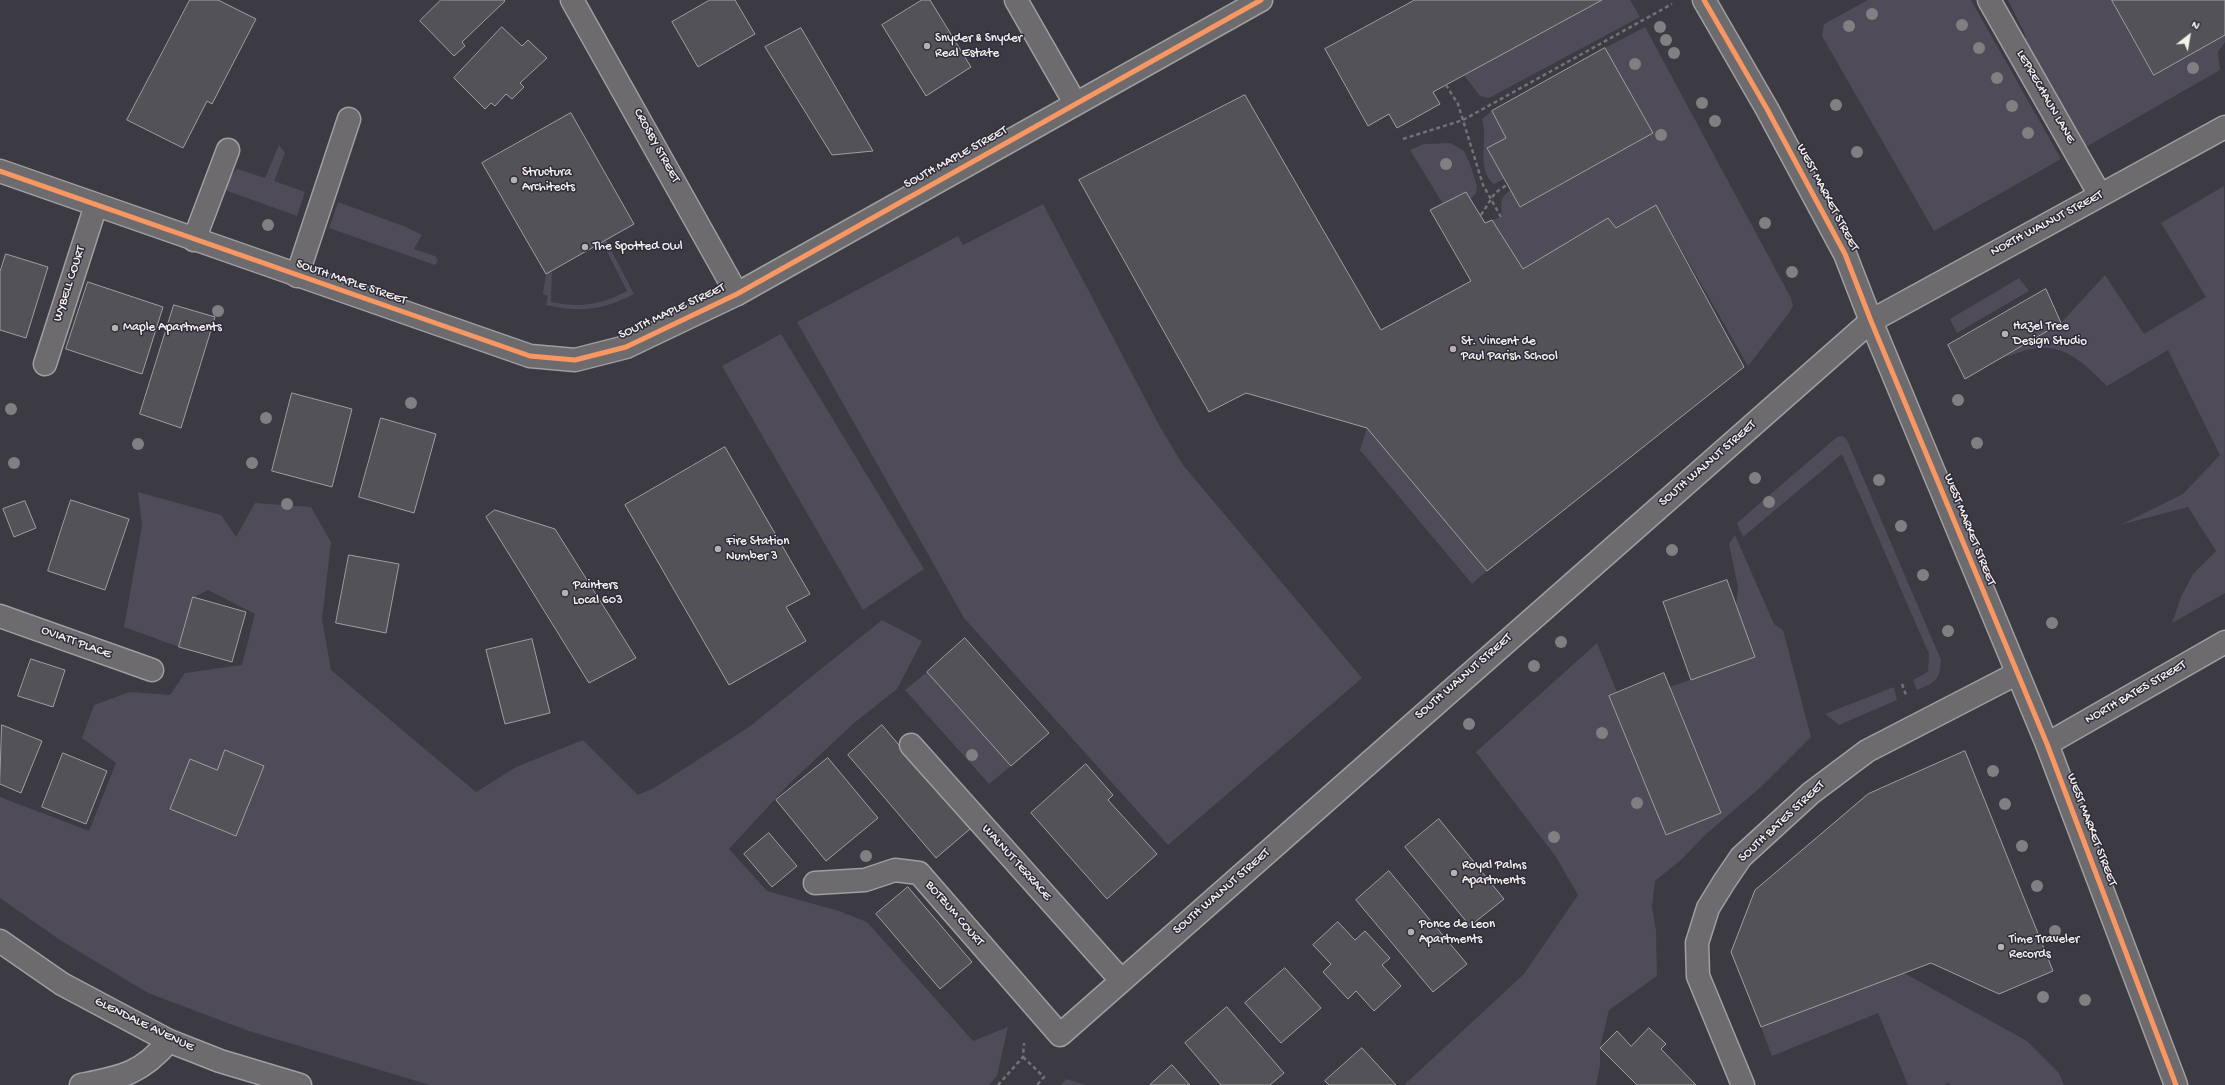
<!DOCTYPE html>
<html>
<head>
<meta charset="utf-8">
<style>
  body { margin:0 }
  #map { position:relative; width:2225px; height:1085px; overflow:hidden; background:#3c3a43; font-family:"Gochi Hand",sans-serif }
  canvas { display:block }
  .north { position:absolute; left:2169px; top:16px; width:40px; height:40px; -webkit-text-stroke:3px #2f2a3d; paint-order:stroke; rotate:31deg; font-size:11px; font-weight:700; line-height:16px; text-align:center; color:#f4f1e8 }
  .north::after { content:''; display:block; margin:auto; width:14px; height:18px; background:#f4f1e8; clip-path:polygon(50% 0,100% 100%,50% 72%,0 100%) }
</style>
</head>
<body>
<div id="map">
<canvas width="2225" height="1085"></canvas>
<div class="north">N</div>
</div>
<script>
const context = document.querySelector('canvas').getContext('2d');
context.lineJoin = 'round';
function fillPath(path, color) {
  context.fillStyle = color;
  context.fill(path, 'evenodd');
}
function strokePath(path, color, width, dash) {
  context.strokeStyle = color;
  context.lineWidth = width;
  context.lineCap = dash ? 'butt' : 'round';
  context.setLineDash(dash || []);
  context.stroke(path);
}
function write(font, color, halo, rows, align = 'center') {
  context.font = font + ' "Gochi Hand",sans-serif';
  context.lineWidth = 3;
  context.setLineDash([]);
  context.textBaseline = 'middle';
  context.strokeStyle = halo;
  context.fillStyle = color;
  for (const [text, x, y, turn = 0] of rows) {
    context.save();
    context.translate(x, y);
    context.rotate((+turn || 0) * Math.PI / 180);
    context.textAlign = isNaN(turn) ? turn : align;
    if (halo) context.strokeText(text, 0, 0);
    context.fillText(text, 0, 0);
    context.restore();
  }
}
fillPath(new Path2D(`
  M1602,0h28l10,17 -151,81 -9,-2 -16,-21z
  M1868,0h103l90,159 -127,72 -112,-195 2,-12z
  M2008,0h104l42,75 71,-40v7l-7,10 2,18 -136,78 -52,-86 -8,-30z
  M1645,27l146,271 2,7 -4,8 -41,53 -92,-161 -40,23 -8,-10 -85,51 -31,-49 10,-4c-1,-12 -3,-19 9,-26l10,17 132,-74 -48,-85z
  M1492,111l14,27 -19,10 17,31 -10,5c-19,-15 -5,-46 -12,-65z
  M1450,143l14,8 6,13 7,22 -1,7 -5,6 -5,-7 -23,12 -33,-54 14,-6z
  M279,145l6,8 -11,28 31,11 -8,24 -72,-26 6,-14 6,-7 28,9z
  M2224,186l1,407 -53,30 9,-26 12,-23 23,-23 -28,-44 -68,18 63,-31 37,-39 -52,-105 -61,36c-20,-19 -39,-41 -69,-38 -12,1 -25,7 -36,10l59,-35 44,-48 39,59 62,-37 -45,-74z
  M338,202l68,25 16,8 -8,14 21,7 3,5 -3,4 -106,-37z
  M1043,204l116,221 24,40 179,213 -194,167 -204,-227 -167,-296 161,-86 5,9z
  M606,240l28,54c-31,16 -54,19 -88,11l2,-9 -5,-2 3,-20 6,-4 -1,32c31,6 49,3 76,-11l-25,-49z
  M2019,278l10,13 -72,42 -7,-14z
  M781,334l143,235 -61,41 -141,-244z
  M1367,428l120,143 -15,13 -112,-134z
  M1843,436l4,4 94,220c-1,20 -6,23 -24,30l-4,-10 15,-8 1,-18 -87,-200 -99,83 -6,-14 100,-86z
  M138,492l83,23 15,22 19,-34 56,4 20,35 -9,77 9,51 145,122 40,-25 67,-27 55,55 16,-7 95,-61 133,-107 40,21 -25,48 -43,34 -64,60 -61,66 38,42 72,20 28,11 106,119 35,-14 -11,49 -8,9h-559l-181,-54 -101,-38 -88,-53 -60,-42v-101l89,34 27,-68 -34,-25 12,-33 36,-13 40,3 15,-22 57,-8 13,-51 -47,-24 -15,8 -14,49 -55,-20 18,-101z
  M1735,535l39,89 9,6 28,107 -50,50 -56,48 -23,24 -27,22 -3,25 4,25 1,45 -48,34 -9,38v17l-4,20h-192l120,-111 54,-79 -22,-38 -80,-105 121,-109 20,49 -8,4 57,139 55,-22 -51,-126 85,-30 -19,-51 2,-19 -9,-43z
  M927,672l84,94 -22,18 -84,-94z
  M1894,687l3,13 -58,25 -14,-11z
  M1904,973l123,68 32,32 5,12h-114l-1,-2 -5,2h-36l-30,-72 -106,43 -11,-29z
  M1066,1079l20,6h-25z`), '#504b59');
const building = new Path2D(`
  M190,0h28l38,19 -44,85 -5,-3 -24,47 -56,-28z
  M441,0h63l1,1 -43,41 3,4 -11,10 -34,-35z
  M710,0h25l20,34 -57,33 -26,-45z
  M922,0h8l41,67 -45,29 -44,-71z
  M1415,0h187l-169,92 7,12 -43,24 -8,-14 -21,12 -43,-77z
  M2112,0h113v35l-71,40z
  M502,27l20,19 6,-6 19,18 -27,25 4,4 -12,12 -6,-5 -11,12 -4,-3 -6,6 -31,-31z
  M801,28l72,123 -41,4 -67,-108z
  M1605,48l48,85 -133,74 -33,-59 19,-10 -14,-27z
  M1245,95l136,235 90,-49 -41,-71 36,-18 19,31 7,-3 31,49 85,-51 8,10 40,-23 88,162 -257,204 -120,-143 -121,-35 -37,19 -130,-232z
  M571,113l63,111 -88,50 -64,-111z
  M6,254l42,13 -22,71 -26,-8v-58z
  M88,282l75,25 -21,67 -76,-25z
  M2046,289l15,34 -96,56 -17,-34z
  M174,305l41,12 -34,111 -41,-14z
  M292,393l60,16 -20,78 -60,-16z
  M381,418l55,16 -22,79 -55,-16z
  M725,447l85,147 -24,13 20,34 -77,44 -104,-180z
  M71,500l58,19 -24,71 -57,-19z
  M25,501l11,27 -22,9 -11,-28z
  M495,510l60,19 81,129 -47,25 -103,-166z
  M349,555l50,9 -13,69 -50,-10z
  M1727,580l28,77 -64,23 -28,-78z
  M193,597l53,15 -14,50 -53,-15z
  M965,638l84,95 -38,33 -84,-94z
  M532,639l18,74 -45,11 -19,-74z
  M31,659l34,11 -12,37 -35,-11z
  M1664,673l57,140 -55,22 -57,-139z
  M2,725l40,16 -21,52 -21,-9z
  M882,725l88,104 -34,29 -88,-103z
  M225,750l39,16 -28,70 -66,-27 20,-50 27,11z
  M1965,751l88,220 -54,23 -68,-31 -170,64 -30,-75 24,-62 113,-96z
  M63,753l44,18 -21,53 -44,-17z
  M828,758l50,60 -52,43 -50,-61z
  M1086,764l27,31 -5,5 49,54 -50,45 -76,-86z
  M1439,819l65,80 -34,27 -65,-79z
  M769,833l28,33 -25,21 -28,-33z
  M1389,871l78,93 -34,28 -77,-92z
  M908,887l64,75 -32,27 -64,-75z
  M1338,922l17,18 10,-9 25,27 -8,7 19,21 -27,25 -18,-20 -8,8 -25,-27 8,-8 -18,-19z
  M1285,968l36,40 -40,35 -36,-40z
  M1227,1007l57,66 -14,12h-49l-36,-42z
  M1649,1028l17,16 -5,5 35,36h-59l-37,-37 17,-17 14,15z
  M1362,1048l34,37h-67l-4,-4z
  M1172,1065l18,20h-40z`);
fillPath(building, '#535257');
strokePath(building, '#9f9ea0', 1);
const minor = new Path2D(`
  M572,0l165,294
  M1016,0l59,103
  M1989,0l111,195
  M194,240l34,-90
  M297,276l52,-157
  M45,364l51,-159
  M0,616l152,54
  M2047,744l178,-102
  M911,745l210,235
  M815,883l50,-3 30,-10 24,3 141,162 811,-714 354,-194
  M0,941l62,43 107,57 51,20 80,24
  M81,1085c41,-8 60,-11 88,-44
  M1743,1085l-45,-109 -1,-33 11,-35 16,-26 17,-25 70,-64 56,-42 149,-77`);
const major = new Path2D(`
  M1704,0l63,109 78,145 26,67 176,423 129,341
  M0,171l530,185 45,4 51,-13 111,-53 524,-294`);
strokePath(minor, '#9f9ea0', 25);
strokePath(major, '#9f9ea0', 25);
strokePath(new Path2D(`
  M1446,85l12,19 25,81 18,32
  M1403,139l60,-19 209,-116
  M1481,215l14,-22 13,-9
  M1902,684l4,11
  M1023,1057l21,20 -7,8
  M998,1085l25,-28 1,-14`), '#747276', 2.5, [4, 3]);
strokePath(minor, '#6e6b6e', 22);
strokePath(major, '#6e6b6e', 22);
strokePath(new Path2D(`
  M1704,0l63,109 78,145 26,67 176,423 129,341
  M0,171l530,185 45,4 51,-13 111,-53 524,-294`), '#f99763', 5);
context.fillStyle = '#827f83';
for (const [x, y] of [
  [1872,14],
  [1962,25],
  [1849,26],
  [1660,27],
  [1666,40],
  [1979,48],
  [1674,53],
  [1635,64],
  [2193,68],
  [1997,78],
  [1702,103],
  [1836,105],
  [2012,106],
  [1715,121],
  [2028,133],
  [1661,135],
  [1857,152],
  [1446,164],
  [1765,223],
  [268,225],
  [1792,272],
  [218,311],
  [1958,400],
  [411,403],
  [11,409],
  [266,418],
  [1977,443],
  [138,444],
  [14,463],
  [252,463],
  [1755,478],
  [1879,480],
  [1769,502],
  [287,504],
  [1901,526],
  [1672,550],
  [1923,575],
  [2052,623],
  [1948,631],
  [1561,642],
  [1534,666],
  [1469,724],
  [1602,733],
  [972,755],
  [1993,771],
  [1637,803],
  [2005,804],
  [1554,837],
  [2022,846],
  [866,856],
  [2037,886],
  [2055,931],
  [2043,997],
  [2085,1000]
]) {
  context.beginPath();
  context.arc(x, y, 6, 0, 2 * Math.PI);
  context.fill();
}
for (const [x, y, r, color] of [
  [927,46,4,"#b4b1ae"],
  [514,180,4,"#b4b1ae"],
  [585,247,4,"#b4b1ae"],
  [115,328,4,"#b4b1ae"],
  [2005,334,4,"#b4b1ae"],
  [1453,349,4,"#b4b1ae"],
  [718,549,4,"#b4b1ae"],
  [565,593,4,"#b4b1ae"],
  [1454,873,4,"#b4b1ae"],
  [1411,932,4,"#b4b1ae"],
  [2001,947,4,"#b4b1ae"]
]) {
  const dot = new Path2D();
  dot.arc(x, y, r, 0, 2 * Math.PI);
  context.fillStyle = color;
  context.fill(dot);
  strokePath(dot, '#2f2a3d', 1.5);
}
write('13px', '#f4f1e8', '#2f2a3d', [
  ["Snyder & Snyder",935,39],
  ["Real Estate",935,54],
  ["Structura",522,173],
  ["Architects",522,188],
  ["The Spotted Owl",593,247],
  ["Hazel Tree",2013,327],
  ["Design Studio",2013,342],
  ["Maple Apartments",123,328],
  ["St. Vincent de",1461,342],
  ["Paul Parish School",1461,357],
  ["Fire Station",726,542],
  ["Number 3",726,557],
  ["Painters",573,586],
  ["Local 603",573,601],
  ["Royal Palms",1462,866],
  ["Apartments",1462,881],
  ["Ponce de Leon",1419,925],
  ["Apartments",1419,940],
  ["Time Traveler",2009,940],
  ["Records",2009,955]
], 'left');
write('13px', '#f4f1e8', '#2f2a3d', [
  ["LEPRECHAUN LANE",2045,97,60],
  ["CROSBY STREET",656,146,61],
  ["SOUTH MAPLE STREET",956,158,-29],
  ["WEST MARKET STREET",1827,198,62],
  ["NORTH WALNUT STREET",2047,224,-28],
  ["SOUTH MAPLE STREET",351,283,19],
  ["WYBELL COURT",70,284,-72],
  ["SOUTH MAPLE STREET",672,312,-25],
  ["SOUTH WALNUT STREET",1708,464,-41],
  ["WEST MARKET STREET",1969,530,68],
  ["OVIATT PLACE",76,643,20],
  ["SOUTH WALNUT STREET",1464,677,-41],
  ["NORTH BATES STREET",2136,693,-30],
  ["SOUTH BATES STREET",1782,822,-43],
  ["WEST MARKET STREET",2091,830,69],
  ["WALNUT TERRACE",1016,863,48],
  ["SOUTH WALNUT STREET",1222,892,-41],
  ["BOTZUM COURT",954,914,49],
  ["GLENDALE AVENUE",144,1025,26]
]);
</script>
</body>
</html>
